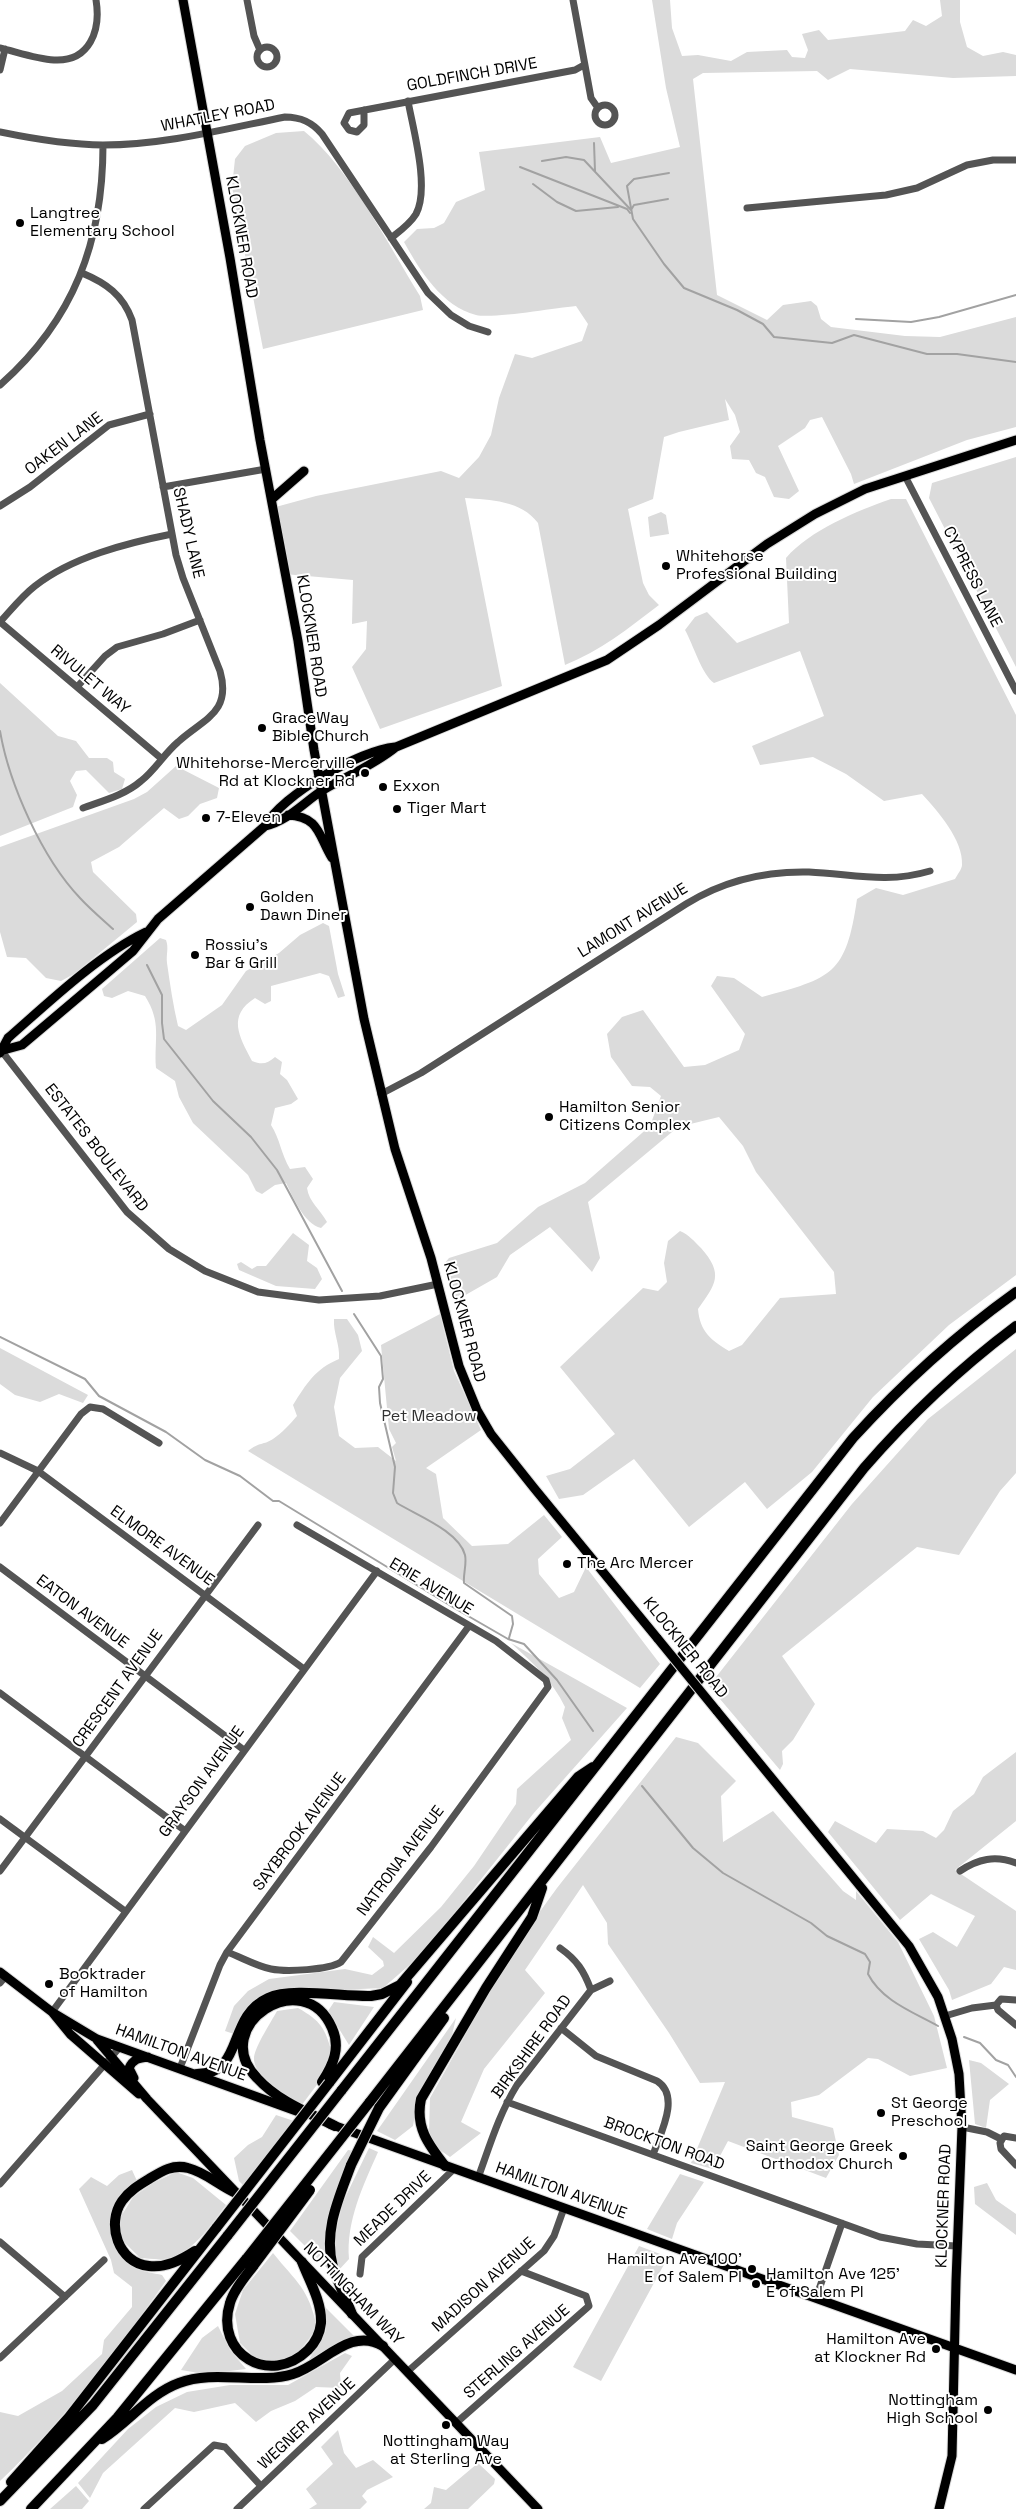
<!DOCTYPE html>
<html>
<head>
<meta charset="utf-8">
<style>
  body { margin:0 }
  canvas { display:block; background:#fff }
</style>
</head>
<body>
<canvas width="1016" height="2509"></canvas>
<script>
const context = document.querySelector('canvas').getContext('2d');
context.lineJoin = 'round';
function fillPath(path, color) {
  context.fillStyle = color;
  context.fill(path, 'evenodd');
}
function strokePath(path, color, width, dash) {
  context.strokeStyle = color;
  context.lineWidth = width;
  context.lineCap = dash ? 'butt' : 'round';
  context.setLineDash(dash || []);
  context.stroke(path);
}
function write(font, color, halo, rows, align = 'center') {
  context.font = font + ' "Space Grotesk",sans-serif';
  context.lineWidth = 4;
  context.setLineDash([]);
  context.textBaseline = 'middle';
  context.strokeStyle = halo;
  context.fillStyle = color;
  for (const [text, x, y, turn = 0] of rows) {
    context.save();
    context.translate(x, y);
    context.rotate((+turn || 0) * Math.PI / 180);
    context.textAlign = isNaN(turn) ? turn : align;
    if (halo) context.strokeText(text, 0, 0);
    context.fillText(text, 0, 0);
    context.restore();
  }
}
fillPath(new Path2D(`
  M652,0h18l2,28 10,28 16,-1 33,6 16,-9 40,-2 5,7 13,1 3,-8 -6,-16 17,-4 9,10 77,-9 8,-11 13,6 16,-10 -2,-16h20v22l7,25 16,9 20,-4 13,3v21l-63,2 -103,-9 -22,11 -11,-9 -114,2 -10,6 24,216 50,25 16,-15 28,-4 6,5 4,13 10,8 74,9 35,1 76,-20v110l-49,13 -113,44 -3,-10 -29,-57 -12,3 -5,8 -27,18 21,45 -10,8 -15,-2 -9,-20 -9,-4 -7,-13 -17,-1 -2,-13 10,-14 -5,-17 -10,-16 4,21 -50,12 -15,5 -11,62 -25,10 15,74 6,12 10,10c-30,23 -59,46 -94,60l-27,-142c-17,-23 -48,-23 -73,-25l37,188 -122,43 -28,-62 14,-18 1,-28 -15,3 1,-44 -69,-6 -12,-66 44,-12 125,-25 18,7 20,-21 12,-22 8,-37 16,-44 17,4 50,-17 6,-17 -12,-18c-22,2 -83,13 -100,9 -34,-9 -56,-44 -72,-73l13,-13 17,-1 10,-5 12,-21 29,-12 -6,-38 121,-15 11,26 69,-16 -14,-59z
  M304,131c45,36 85,115 116,165l3,14 -160,39 -31,-162 3,-28 10,-13 31,-13z
  M1016,457v210l-87,-169 3,-15z
  M891,499h15l110,216v560l-67,50 -76,72 -61,75 -45,37 -22,-27 -56,45 -55,-68 -51,36 -24,4 -13,-23 24,-7 45,-35 -55,-67 83,-79 15,3 9,-9 -3,-19 4,-22 12,-10c9,4 14,10 21,17 23,26 15,36 -3,61 2,23 13,31 31,42l13,-6 38,-47 56,-4 -2,-22 -78,-100 -13,-26 -24,-29 -41,10 -90,75 12,56 -8,14 -42,-45 -40,28 -13,22 -42,24 -11,-37 5,-6 48,-15 41,-36 47,-24 65,-57 11,-30 -11,-9 -18,-1 -21,-29 -4,-23 15,-17 21,-7 41,57 21,-2 34,-15 6,-16 -34,-48 6,-10 17,2 28,19c70,-19 84,-22 95,-98l19,-11 27,7 52,-16c2,-4 7,-10 7,-14 2,-24 -25,-55 -40,-71l-38,7 -38,-27 -33,-17 -53,8 -8,-19 72,-30 -24,-65 -86,32c-12,-8 -21,-39 -29,-53l10,-13 12,-5 30,31 52,-20 -3,-65c24,-28 71,-47 105,-59z
  M661,512l5,3 3,19 -19,3 -2,-20z
  M0,683l58,53 18,5 13,17h18l6,4 1,10 11,7 -3,10 -13,4 -23,-23 -10,1 -6,10 7,14 -4,12 -73,29z
  M176,766l43,22 -2,10 -17,6 -12,12 -9,3 -15,-11 -45,39 -28,15 2,10 43,42 1,8 -63,52 -13,7 -15,-3 -20,-20 -19,-1 -7,-25v-85l134,-48 13,-7z
  M323,923l6,3 9,48 7,22 -7,2 -9,-22 -9,-3 -49,13v15l-6,3 -10,-6c-28,18 -16,38 -3,63 10,4 15,3 23,-4l7,5 -2,12 7,6 11,19 -7,5 -16,4 -4,17c9,14 10,29 19,44l15,-2 8,12 -6,9c2,14 13,21 20,34l-6,6c-17,-4 -28,-31 -35,-45l-11,2 -13,9 -6,-3 -8,-16 -55,-52 -14,-26 -4,-16 -19,-13c-2,-30 6,-45 -11,-72l-17,-5 -16,7 -8,-2 -2,-7 58,-51 6,2c3,8 0,14 1,23 3,21 6,42 11,63l8,4 36,-25 24,-34 33,-18 21,-18z
  M293,1233l16,12 -2,16 10,7 5,11 -7,10 -39,-3 -37,-16 -2,-6 4,-2 11,7 5,-3h9z
  M440,1314l14,57 27,59 -55,38 10,6 7,44 29,28 36,-2 36,-29 18,22 -24,22 1,15 20,24 15,-6 12,-25 74,97 -20,24 -392,-237c11,-9 16,-6 25,-12 9,-6 17,-15 24,-23l-4,-11c14,-22 22,-36 46,-46 1,-15 -6,-26 -5,-40h13l11,16 4,16 -22,27 -6,29 5,29 16,12 23,-1 18,14 -4,-14 4,-4 -7,-14 -8,-84z
  M0,1348l88,47 -5,8 -24,-9 -19,8 -25,-7 -15,-11z
  M1016,1349v124l-16,18 -41,64 -42,-8 -135,109 33,48 -22,36 -11,11 1,13 -3,6 -71,-84 143,-182 76,-85z
  M511,1643l116,65 -94,106 -112,141 -38,33 -112,5 -37,41 -9,-3 9,-25 14,-15 21,-12 76,-10 27,6 12,-9 -1,-5 -15,-14 5,-10 21,16 47,-46 33,-41 42,-62 1,-15 54,-49 -9,-22 3,-11c-13,-27 -32,-44 -54,-64z
  M676,1737l22,6 38,38 -15,15 2,46 50,-31 70,80 13,9v-9l42,51 36,74 13,52 -37,8 -32,-17 -10,-1 -49,37 -28,7 1,15 41,11 6,27 -13,23 -98,-37 -15,28 -22,-6 34,-81 -25,1 -31,-50 -61,-89 -1,-21 -24,-38 -58,85 20,23 -61,76 -23,53 20,11 -31,24 -16,-11 -5,-15 1,-33 85,-152 42,-58z
  M1016,1752v69l-61,49 61,41v59l-12,-3 -13,17 -39,16 -3,-10 -30,-51 14,-7 24,15 18,-31 -44,-22 -31,26 -72,-88 7,-11 41,22 11,-14 36,2 13,7 8,-8 9,-19 21,-17 9,-17z
  M334,2002l40,5 -25,38 -21,-34z
  M298,2008c23,13 27,20 34,45l-13,29 -18,24c-14,-10 -49,-30 -47,-49 2,-12 17,-35 23,-46z
  M456,2018l-4,17 -34,62 -5,29 -18,14 -18,-9z
  M969,2060l12,3 28,21 -19,16 -4,28 -11,-4z
  M276,2115l18,6 -50,65 -5,-5 -5,-23 14,-13 14,-8z
  M369,2148l9,4c-15,34 -32,69 -29,107l-11,12 -4,-31 9,-38z
  M348,2150l7,1 -20,45 -10,42 4,32 -39,-39z
  M132,2170l5,11c-10,7 -19,14 -24,26 -9,19 3,52 22,61 8,4 19,5 27,7l4,6c-51,71 -102,140 -166,200v-69l18,4 44,-25 40,-37 2,-14 28,-33v-20l-18,-14 -3,-13 -32,-71 12,-12 16,9 12,-11z
  M176,2172l17,6 33,27c-16,21 -34,50 -62,54 -8,1 -17,-1 -24,-1l-17,-17 -5,-20 15,-24 20,-14z
  M680,2174l24,8 -27,41 -5,16 -25,-10z
  M987,2183l9,17 20,14v21l-41,-31 -1,-17z
  M639,2246l29,11 -67,124 -28,-14z
  M273,2253c24,30 35,34 44,74 -20,30 -22,33 -59,34l-18,-18 -5,-29 8,-24z
  M325,2307l29,29 -47,27 19,-32z
  M218,2326l12,24 16,19 -41,5 -24,-4 21,-32z
  M345,2353l7,3 -12,17 1,15 -25,-1 -21,14 -24,10 -15,11 -21,-19 -41,9 -19,-4 -72,65 -13,25 -12,-15 50,-54 28,-22 31,-15 43,-7h58z
  M338,2430l6,23 12,15 17,-8 20,17 -26,13 -5,6 5,6 -7,7h-51l8,-5 -11,-15 27,-25 -12,-17z
  M478,2463l17,16 -1,5 -26,25h-44l7,-6 3,-16 12,3z
  M76,2486l13,15 -7,8h-32z`), '#dbdbdb');
strokePath(new Path2D(`
  M594,143l1,28
  M542,161l24,-4 18,3 47,50 3,-5 34,-6
  M520,167l107,42 3,4
  M669,173l-35,6 -7,7 6,33 31,45 20,24 53,22 26,14 11,13 58,6 22,-8 73,19h30l59,8
  M533,184l24,18 19,9 42,-4
  M856,319l55,3 28,-5 77,-22
  M0,731c9,53 42,127 80,167 10,11 22,21 33,31
  M147,965l15,30v28l2,16 49,62 38,36 26,33 65,121
  M354,1314l27,42 2,23 -4,8 1,16 15,64 -2,26 4,10c19,12 62,28 68,52 2,9 -2,19 -1,28l48,33 1,8 -4,14
  M0,1337l85,42 14,17 67,36 39,28 35,16 33,25h6l177,108 52,30 16,5 33,36 36,51
  M642,1786l51,62 30,25 88,50 16,13 38,18 5,8 -2,12c14,27 45,38 70,52
  M964,2037l16,6 16,17 12,5 8,12`), '#a2a2a2', 2);
const major = new Path2D(`
  M183,0l47,258 30,182 38,201 16,109 21,113 29,156 31,130 36,109 28,108 18,44 14,24 43,54 124,151
  M272,499l32,-28
  M288,815c32,2 30,20 44,43
  M265,826c23,-5 39,-24 58,-36 24,-14 51,-25 73,-43l211,-87 52,-35 108,-81 48,-30 50,-25 151,-49
  M0,1051l22,-6 78,-66 33,-28 25,-32 107,-93c17,-31 95,-76 130,-79
  M0,1053l8,-15c40,-35 90,-83 138,-106
  M716,1710l193,236 29,51 14,42 7,35 3,53 -6,154 -4,175 -13,53
  M0,1972l52,40 18,22 69,60
  M52,2012l45,27 202,73
  M97,2040l50,59 391,410
  M134,2078l-5,-10c4,-9 10,-10 19,-11
  M330,2124l686,246`);
const highway = new Path2D(`
  M197,2074c48,0 29,-57 71,-76 23,-11 76,-1 103,-2l11,-2 18,-9 178,-208 15,-10
  M322,2082c11,-17 19,-34 10,-54 -28,-65 -125,-2 -75,50 21,23 50,34 78,48
  M329,2083l78,-101
  M341,2091l512,-653c49,-54 103,-103 163,-146
  M369,2103l495,-635c46,-53 96,-100 152,-142
  M379,2108l65,-90
  M351,2165c-12,33 -28,66 -18,102 5,16 13,32 19,47
  M445,2166c-17,-22 -30,-39 -24,-67l65,-111 46,-71 10,-29
  M195,2251c-14,9 -29,17 -46,15 -31,-3 -43,-42 -27,-65 7,-10 17,-16 27,-22 13,-8 24,-15 39,-11 17,4 32,18 48,25
  M254,2265c-8,11 -20,24 -24,38 -16,51 40,84 78,47 7,-7 12,-17 13,-27 1,-21 -12,-43 -19,-61
  M102,2439c27,-17 47,-45 77,-56 36,-14 78,2 114,-9 30,-9 57,-48 90,-28
  M11,2482l58,-65 148,-190
  M0,2501l93,-96 135,-170
  M31,2509l86,-91 130,-160`);
strokePath(major, '#dbdbdb', 11);
strokePath(highway, '#dbdbdb', 12);
strokePath(new Path2D(`
  M247,0l7,36 6,14
  M573,0l18,98 7,10
  M257 57a10 10 0 1 1 20 0a10 10 0 1 1-20 0Z
  M0,48c17,4 36,11 54,12 36,2 47,-30 42,-60
  M0,70l5,-21
  M595 115a10 10 0 1 1 20 0a10 10 0 1 1-20 0Z
  M364,110v15l-7,7 -8,-2 -5,-7 5,-10 226,-43 9,-5
  M0,132c34,7 68,13 103,13 61,0 122,-16 182,-28 16,0 27,5 37,17l106,159 23,22 18,11 19,6
  M747,208l139,-13 31,-7 50,-23 26,-5h23
  M391,238c9,-7 19,-14 25,-24 14,-26 -3,-85 -8,-113
  M82,273c24,10 41,22 50,47l44,235 7,23 37,93c12,42 -17,48 -42,71 -14,12 -23,28 -37,39 -16,14 -39,20 -58,27
  M0,385c74,-65 103,-144 103,-240
  M905,476l111,215
  M163,487l103,-18
  M0,506l30,-19 79,-62 41,-11
  M0,622l162,137
  M0,622c11,-12 22,-26 35,-36 37,-29 92,-43 137,-52
  M77,687l28,-31 12,-9 46,-13 37,-14
  M0,1049l127,163 42,37 36,22 53,21 61,8 61,-4 58,-12
  M381,1094l40,-21 265,-169c37,-23 80,-33 123,-32 44,2 77,12 121,-1
  M0,1453l38,18 266,198
  M0,1523l81,-109 9,-7 13,2 56,34
  M0,1567l244,183
  M0,1693l184,137
  M0,1819l125,92
  M0,1871l258,-346
  M960,1871c18,-12 35,-16 56,-8
  M227,1952c14,5 29,14 44,17 15,3 58,1 70,-7l90,-115 117,-160 -2,-7 -50,-39 -199,-116
  M0,1983l6,-7
  M591,1990l19,-9
  M1016,2000l-15,-1 -5,6 2,5 18,15
  M52,2012l325,-441
  M945,2016l27,-8 24,-3
  M561,2028l35,28 61,25c24,15 3,53 -4,74
  M180,2068l40,-103 7,-13 242,-326
  M507,2102l373,135 37,7 40,2
  M962,2127l25,5 14,7
  M1016,2138l-12,-2 -4,7 1,6 15,16
  M478,2178c12,-33 21,-64 39,-93l74,-95c-7,-19 -14,-30 -31,-42
  M0,2184l120,-137
  M0,2242l65,55
  M360,2274l2,-17 92,-88
  M816,2298l26,-75
  M0,2358l104,-98
  M407,2372l137,-121 10,-15 10,-28
  M456,2423l133,-117 -3,-10 -65,-25
  M144,2509l70,-64 11,2 36,39
  M237,2509l158,-150`), '#545454', 7);
strokePath(major, '#000', 9);
strokePath(highway, '#000', 10);
const majorBridge = new Path2D(`
  M658,1639l58,71`);
const highwayBridge = new Path2D(`
  M351,2165l28,-57
  M217,2227l112,-144
  M228,2235l113,-144
  M247,2258l122,-155
  M254,2265l56,-75`);
strokePath(majorBridge, '#dbdbdb', 11, []);
strokePath(highwayBridge, '#dbdbdb', 12, []);
strokePath(majorBridge, '#000', 9);
strokePath(highwayBridge, '#000', 10);
for (const [x, y, r, color] of [
  [20,223,5,"#000"],
  [666,566,5,"#000"],
  [262,728,5,"#000"],
  [365,773,5,"#000"],
  [383,787,5,"#000"],
  [397,809,5,"#000"],
  [206,818,5,"#000"],
  [250,907,5,"#000"],
  [195,955,5,"#000"],
  [549,1117,5,"#000"],
  [567,1564,5,"#000"],
  [49,1984,5,"#000"],
  [881,2113,5,"#000"],
  [903,2156,5,"#000"],
  [752,2269,5,"#000"],
  [756,2284,5,"#000"],
  [936,2349,5,"#000"],
  [988,2410,5,"#000"],
  [446,2425,5,"#000"]
]) {
  const dot = new Path2D();
  dot.arc(x, y, r, 0, 2 * Math.PI);
  context.fillStyle = color;
  context.fill(dot);
  strokePath(dot, '#fff', 2);
}
write('16px', '#000', '#fff', [
  ["GOLDFINCH DRIVE",472,75,-10],
  ["WHATLEY ROAD",218,116,-11],
  ["KLOCKNER ROAD",241,237,80],
  ["OAKEN LANE",64,444,-37],
  ["SHADY LANE",188,533,77],
  ["CYPRESS LANE",972,577,63],
  ["KLOCKNER ROAD",311,636,81],
  ["RIVULET WAY",90,680,40],
  ["LAMONT AVENUE",633,921,-32],
  ["ESTATES BOULEVARD",96,1148,52],
  ["KLOCKNER ROAD",464,1322,75],
  ["ELMORE AVENUE",162,1546,36],
  ["ERIE AVENUE",431,1587,31],
  ["EATON AVENUE",82,1612,37],
  ["KLOCKNER ROAD",685,1648,51],
  ["CRESCENT AVENUE",118,1689,-54],
  ["GRAYSON AVENUE",202,1782,-54],
  ["SAYBROOK AVENUE",300,1832,-53],
  ["NATRONA AVENUE",401,1861,-53],
  ["BIRKSHIRE ROAD",532,2047,-54],
  ["HAMILTON AVENUE",181,2053,20],
  ["BROCKTON ROAD",664,2144,20],
  ["HAMILTON AVENUE",561,2191,20],
  ["KLOCKNER ROAD",944,2206,-88],
  ["MEADE DRIVE",393,2209,-44],
  ["MADISON AVENUE",484,2285,-42],
  ["NOTTINGHAM WAY",353,2294,46],
  ["STERLING AVENUE",517,2352,-41],
  ["WEGNER AVENUE",307,2424,-43]
]);
write('16px', '#000', '#fff', [
  ["Langtree",30,214],
  ["Elementary School",30,232],
  ["Whitehorse",676,557],
  ["Professional Building",676,575],
  ["GraceWay",272,719],
  ["Bible Church",272,737],
  ["Whitehorse-Mercerville",355,764,"right"],
  ["Rd at Klockner Rd",355,782,"right"],
  ["Exxon",393,787],
  ["Tiger Mart",407,809],
  ["7-Eleven",216,818],
  ["Golden",260,898],
  ["Dawn Diner",260,916],
  ["Rossiu's",205,946],
  ["Bar & Grill",205,964],
  ["Hamilton Senior",559,1108],
  ["Citizens Complex",559,1126],
  ["The Arc Mercer",577,1564],
  ["Booktrader",59,1975],
  ["of Hamilton",59,1993],
  ["St George",891,2104],
  ["Preschool",891,2122],
  ["Saint George Greek",893,2147,"right"],
  ["Orthodox Church",893,2165,"right"],
  ["Hamilton Ave 100'",742,2260,"right"],
  ["E of Salem Pl",742,2278,"right"],
  ["Hamilton Ave 125'",766,2275],
  ["E of Salem Pl",766,2293],
  ["Hamilton Ave",926,2340,"right"],
  ["at Klockner Rd",926,2358,"right"],
  ["Nottingham",978,2401,"right"],
  ["High School",978,2419,"right"],
  ["Nottingham Way",446,2442,"center"],
  ["at Sterling Ave",446,2460,"center"]
], 'left');
write('16px', '#323232', '#fff', [
  ["Pet Meadow",429,1417]
]);
</script>
</body>
</html>
